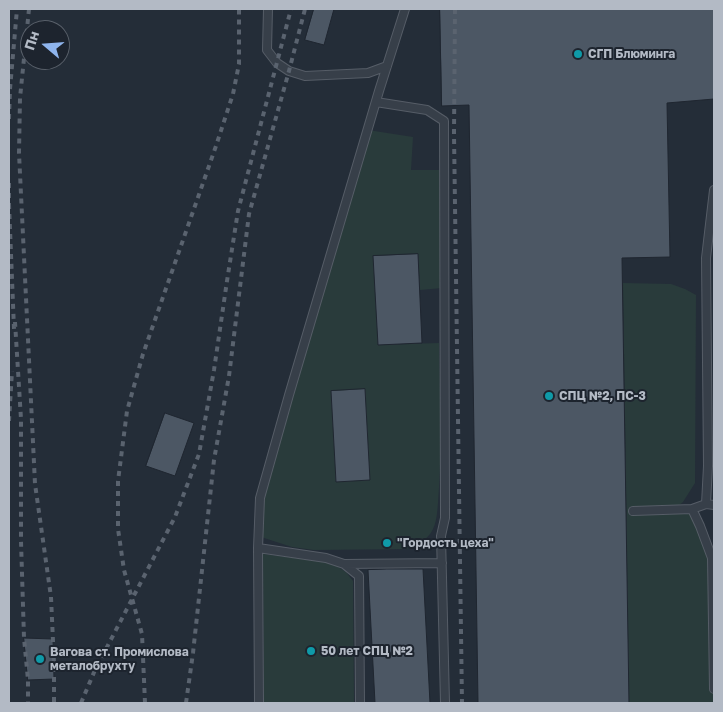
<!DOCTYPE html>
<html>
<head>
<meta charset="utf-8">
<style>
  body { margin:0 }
  #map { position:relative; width:723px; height:712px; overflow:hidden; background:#242d38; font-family:"Golos Text",sans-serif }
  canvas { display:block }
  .frame { position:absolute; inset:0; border:10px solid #b3bac5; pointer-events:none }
  .north { position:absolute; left:20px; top:20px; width:50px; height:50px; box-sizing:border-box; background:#1d242e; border:1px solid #59606a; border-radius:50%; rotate:288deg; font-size:14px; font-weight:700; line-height:20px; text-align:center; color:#b3bac5 }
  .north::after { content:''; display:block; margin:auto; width:18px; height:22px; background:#8fb5ee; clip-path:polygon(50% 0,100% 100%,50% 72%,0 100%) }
</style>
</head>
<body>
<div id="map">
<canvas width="723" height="712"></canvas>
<div class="frame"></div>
<div class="north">Пн</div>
</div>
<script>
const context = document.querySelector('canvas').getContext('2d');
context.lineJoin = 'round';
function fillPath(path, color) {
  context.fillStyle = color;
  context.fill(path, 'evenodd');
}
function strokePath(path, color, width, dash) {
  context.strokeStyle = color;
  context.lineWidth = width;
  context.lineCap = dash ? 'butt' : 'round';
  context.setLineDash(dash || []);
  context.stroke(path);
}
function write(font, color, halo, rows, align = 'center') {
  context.font = font + ' "Golos Text",sans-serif';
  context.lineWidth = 4;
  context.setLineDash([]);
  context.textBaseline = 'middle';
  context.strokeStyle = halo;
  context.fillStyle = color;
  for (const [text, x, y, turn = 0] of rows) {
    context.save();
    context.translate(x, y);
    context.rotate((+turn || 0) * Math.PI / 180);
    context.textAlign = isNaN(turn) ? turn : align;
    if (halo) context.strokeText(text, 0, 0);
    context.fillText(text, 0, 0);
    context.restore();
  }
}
fillPath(new Path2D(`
  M368,130l45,7 -2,33h30l1,118 -22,2 -2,-36 -45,2 5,89 61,-2c1,48 3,97 0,145 -1,11 -1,32 -6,41 -5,11 -17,17 -27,20l-92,1 -22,-3 -34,-11 2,-38z
  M623,283l48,1 14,5 11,6 -1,188 -12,19 -7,6 16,1 20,49 2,145h-85z
  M263,554l62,8 13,5 8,5 7,9 1,122h-90z`), '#293b3b');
const building = new Path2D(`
  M314,9h20l-10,36 -19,-5z
  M440,9h274v90l-47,4 3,154 -48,1 7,445h-151l-9,-598 -27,1z
  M418,254l4,89 -44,2 -5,-89z
  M365,389l5,91 -34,2 -5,-91z
  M165,413l29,10 -19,53 -29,-10z
  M387,569h36l7,134h-55l-7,-133z
  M24,638l29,1 1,40 -26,1z`);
fillPath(building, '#4c5764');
strokePath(building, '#1f2630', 1);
const service = new Path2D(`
  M268,9l-1,41 10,13 12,8 16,5 63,-3 19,-7
  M376,102l51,8 17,11 1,397 -4,18 4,167
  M706,504l2,-38 -2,-208 8,-68
  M692,509l14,-5 8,1
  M633,511l59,-2 8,17 12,32 2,131
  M258,548l1,155
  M344,564l98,-1
  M360,703l-1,-127 -15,-12 -18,-6 -68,-10 2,-50 29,-103 90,-304 26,-82`);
strokePath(service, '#565d67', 10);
strokePath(service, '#373f49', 8);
strokePath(new Path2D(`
  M29,9l-9,89 -1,55 16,331 16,113 3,66v40
  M455,9l-1,125 8,569
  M9,119l1,-30 7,-80
  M9,183v27
  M9,204l5,125
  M15,322l6,97v122l3,97 4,42v23
  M9,421l3,-50
  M81,703l14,-33 80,-153 24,-63 15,-84 13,-89 11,-70 53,-202
  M145,703l-3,-69 -18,-64 -6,-41v-48l9,-70 16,-57 73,-208 17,-52 6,-30v-55
  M186,703l7,-50 21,-193 15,-84 20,-162 40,-143 16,-62`), '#5a636f', 4, [5, 5]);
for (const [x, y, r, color] of [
  [578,54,5,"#0f9aa8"],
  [549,396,5,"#0f9aa8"],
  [387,543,5,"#0f9aa8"],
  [311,651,5,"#0f9aa8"],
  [40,659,5,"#0f9aa8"]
]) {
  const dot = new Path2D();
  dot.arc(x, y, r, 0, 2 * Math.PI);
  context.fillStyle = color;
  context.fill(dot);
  strokePath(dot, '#1d242e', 2);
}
write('bold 12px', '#b3bac5', '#1d242e', [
  ["СГП Блюминга",588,54],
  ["СПЦ №2, ПС-3",559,396],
  ["\"Гордость цеха\"",397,543],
  ["50 лет СПЦ №2",321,651],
  ["Вагова ст. Промислова",50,652],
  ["металобрухту",50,666]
], 'left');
</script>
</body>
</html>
